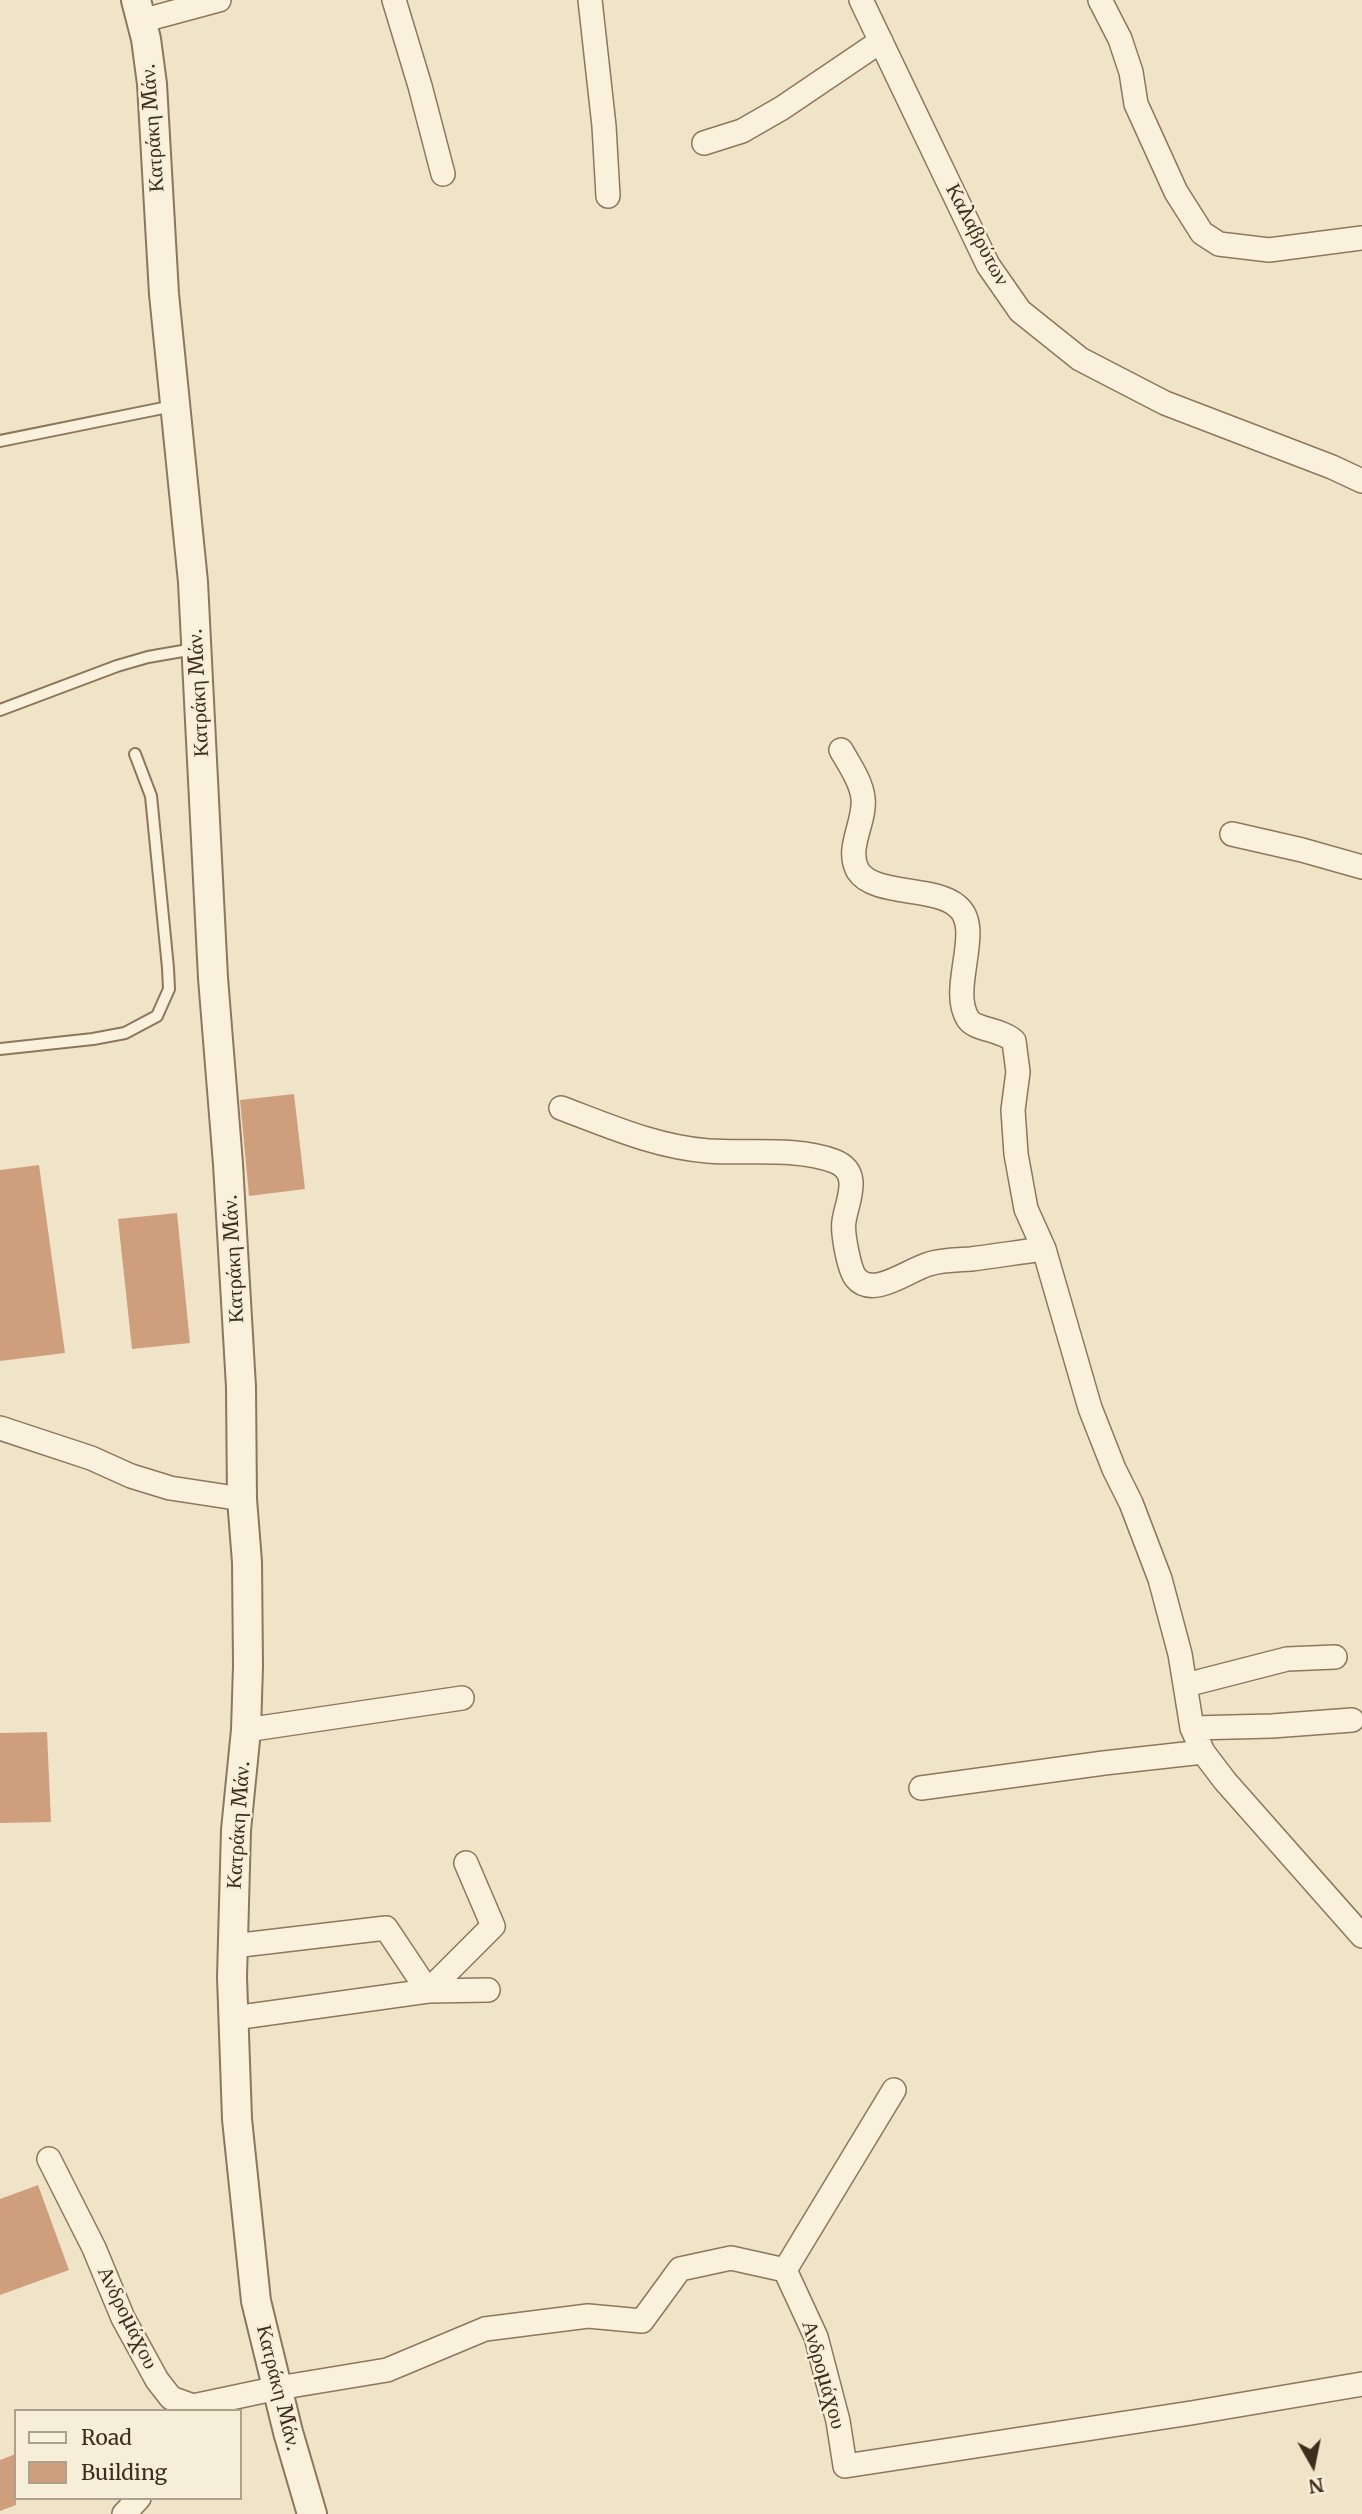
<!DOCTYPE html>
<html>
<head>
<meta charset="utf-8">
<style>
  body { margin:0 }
  #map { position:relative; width:1362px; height:2514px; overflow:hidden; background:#f0e4c8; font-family:Merriweather,serif }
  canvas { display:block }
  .legend { position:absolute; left:14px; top:2409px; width:228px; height:91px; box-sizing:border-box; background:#f7eed8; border:2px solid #ada18e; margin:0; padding:9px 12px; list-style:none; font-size:21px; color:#3d2e20 }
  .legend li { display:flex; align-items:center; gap:14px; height:35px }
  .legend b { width:35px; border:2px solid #ada18e }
  .north { position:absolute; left:1278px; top:2430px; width:70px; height:70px; -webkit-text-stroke:5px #f7eed8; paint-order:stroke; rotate:171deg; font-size:19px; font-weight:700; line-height:28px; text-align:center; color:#3d2e20 }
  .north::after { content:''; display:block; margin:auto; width:24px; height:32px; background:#3d2e20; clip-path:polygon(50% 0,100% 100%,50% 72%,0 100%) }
</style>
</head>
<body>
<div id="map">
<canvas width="1362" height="2514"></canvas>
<ul class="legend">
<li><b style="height:9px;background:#faf1dc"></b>Road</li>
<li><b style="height:19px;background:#cf9f7d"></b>Building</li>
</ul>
<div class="north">N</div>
</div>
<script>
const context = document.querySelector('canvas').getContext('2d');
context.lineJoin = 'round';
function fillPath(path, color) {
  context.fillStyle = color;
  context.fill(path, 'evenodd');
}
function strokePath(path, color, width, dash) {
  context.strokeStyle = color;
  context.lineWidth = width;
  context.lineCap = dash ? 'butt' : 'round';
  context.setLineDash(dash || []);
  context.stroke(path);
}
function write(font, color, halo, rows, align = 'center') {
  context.font = font + ' Merriweather,serif';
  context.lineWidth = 5;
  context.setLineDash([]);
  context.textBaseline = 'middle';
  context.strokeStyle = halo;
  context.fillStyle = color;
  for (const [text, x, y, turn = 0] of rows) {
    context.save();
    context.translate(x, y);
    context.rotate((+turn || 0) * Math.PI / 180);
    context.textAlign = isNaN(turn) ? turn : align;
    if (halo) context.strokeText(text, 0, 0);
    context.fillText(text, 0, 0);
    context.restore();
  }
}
fillPath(new Path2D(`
  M294,1094l11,95 -56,7 -9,-96z
  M39,1165l26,188 -65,8v-191z
  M177,1213l13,130 -58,6 -14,-130z
  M47,1732l4,90 -51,1v-90z
  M38,2185l31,85 -69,25v-96z
  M16,2454v51l-16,6v-51z`), '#cf9f7d');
const service = new Path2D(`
  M0,441l173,-35
  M0,710l117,-44 31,-9 46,-8
  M0,1049l93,-10 32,-6 32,-17 12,-27 -1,-21 -17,-172 -16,-42`);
const minor = new Path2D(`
  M394,0l26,86 23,88
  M590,0l14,126 4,70
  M861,0l127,265 32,46 60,48 85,44 167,64 30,14
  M1100,0l20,39 11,33 5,32 40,88 26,41 17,11 50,6 93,-12
  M141,21l78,-21
  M704,143l38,-12 40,-23 99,-67
  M841,750c8,14 20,31 22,48 3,24 -18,50 -5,73 16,25 76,15 99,35 28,22 -9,82 11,113 7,11 33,10 46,22l4,31 -5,38 3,44 10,55 18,40 46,159 24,61 17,34 29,76 20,75 12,74 11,24 22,29 137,155
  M1232,834l70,16 60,17
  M561,1108c48,18 95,39 147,43 41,3 87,-4 126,10 29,11 13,40 10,60 -2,11 5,49 12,57 17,21 54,-9 73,-14 12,-4 28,-4 42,-5 24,-3 49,-7 73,-10
  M0,1428l91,30 40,18 39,12 72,11
  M1186,1685l101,-26 48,-2
  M1192,1728l80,-2 80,-6
  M246,1730l216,-32
  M921,1788l183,-25 99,-11
  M233,1946l153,-18 42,63
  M428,1991l65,-65 -27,-63
  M234,2018l194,-27 60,-1
  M49,2159l45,89 29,70 34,62 14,18 22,8 85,-18 109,-18 98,-41 103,-13 54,5 38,-52 51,-11 54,12 31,67 22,84 7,45 346,-53 171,-29
  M785,2270l109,-180
  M124,2514l15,-16`);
const tertiary = new Path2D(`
  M136,0l10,39 6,45 12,210 29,288 20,396 15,186 13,223 1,112 5,63 1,104 -2,64 -10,100 -4,147 5,142 19,182 32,131 24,82`);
strokePath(service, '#8d765c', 14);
strokePath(minor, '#8d765c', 26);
strokePath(tertiary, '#8d765c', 32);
strokePath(service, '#faf1dc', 10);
strokePath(minor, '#faf1dc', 23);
strokePath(tertiary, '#faf1dc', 28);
write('21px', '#3d2e20', '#f7eed8', [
  ["Κατράκη Μάν.",153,128,-94],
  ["Καλαβρύτων",977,235,62],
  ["Κατράκη Μάν.",199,693,-93],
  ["Κατράκη Μάν.",234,1259,-93],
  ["Κατράκη Μάν.",239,1825,-86],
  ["Ανδρομάχου",127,2318,64],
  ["Ανδρομάχου",823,2375,74],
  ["Κατράκη Μάν.",278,2388,76]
]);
</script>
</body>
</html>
